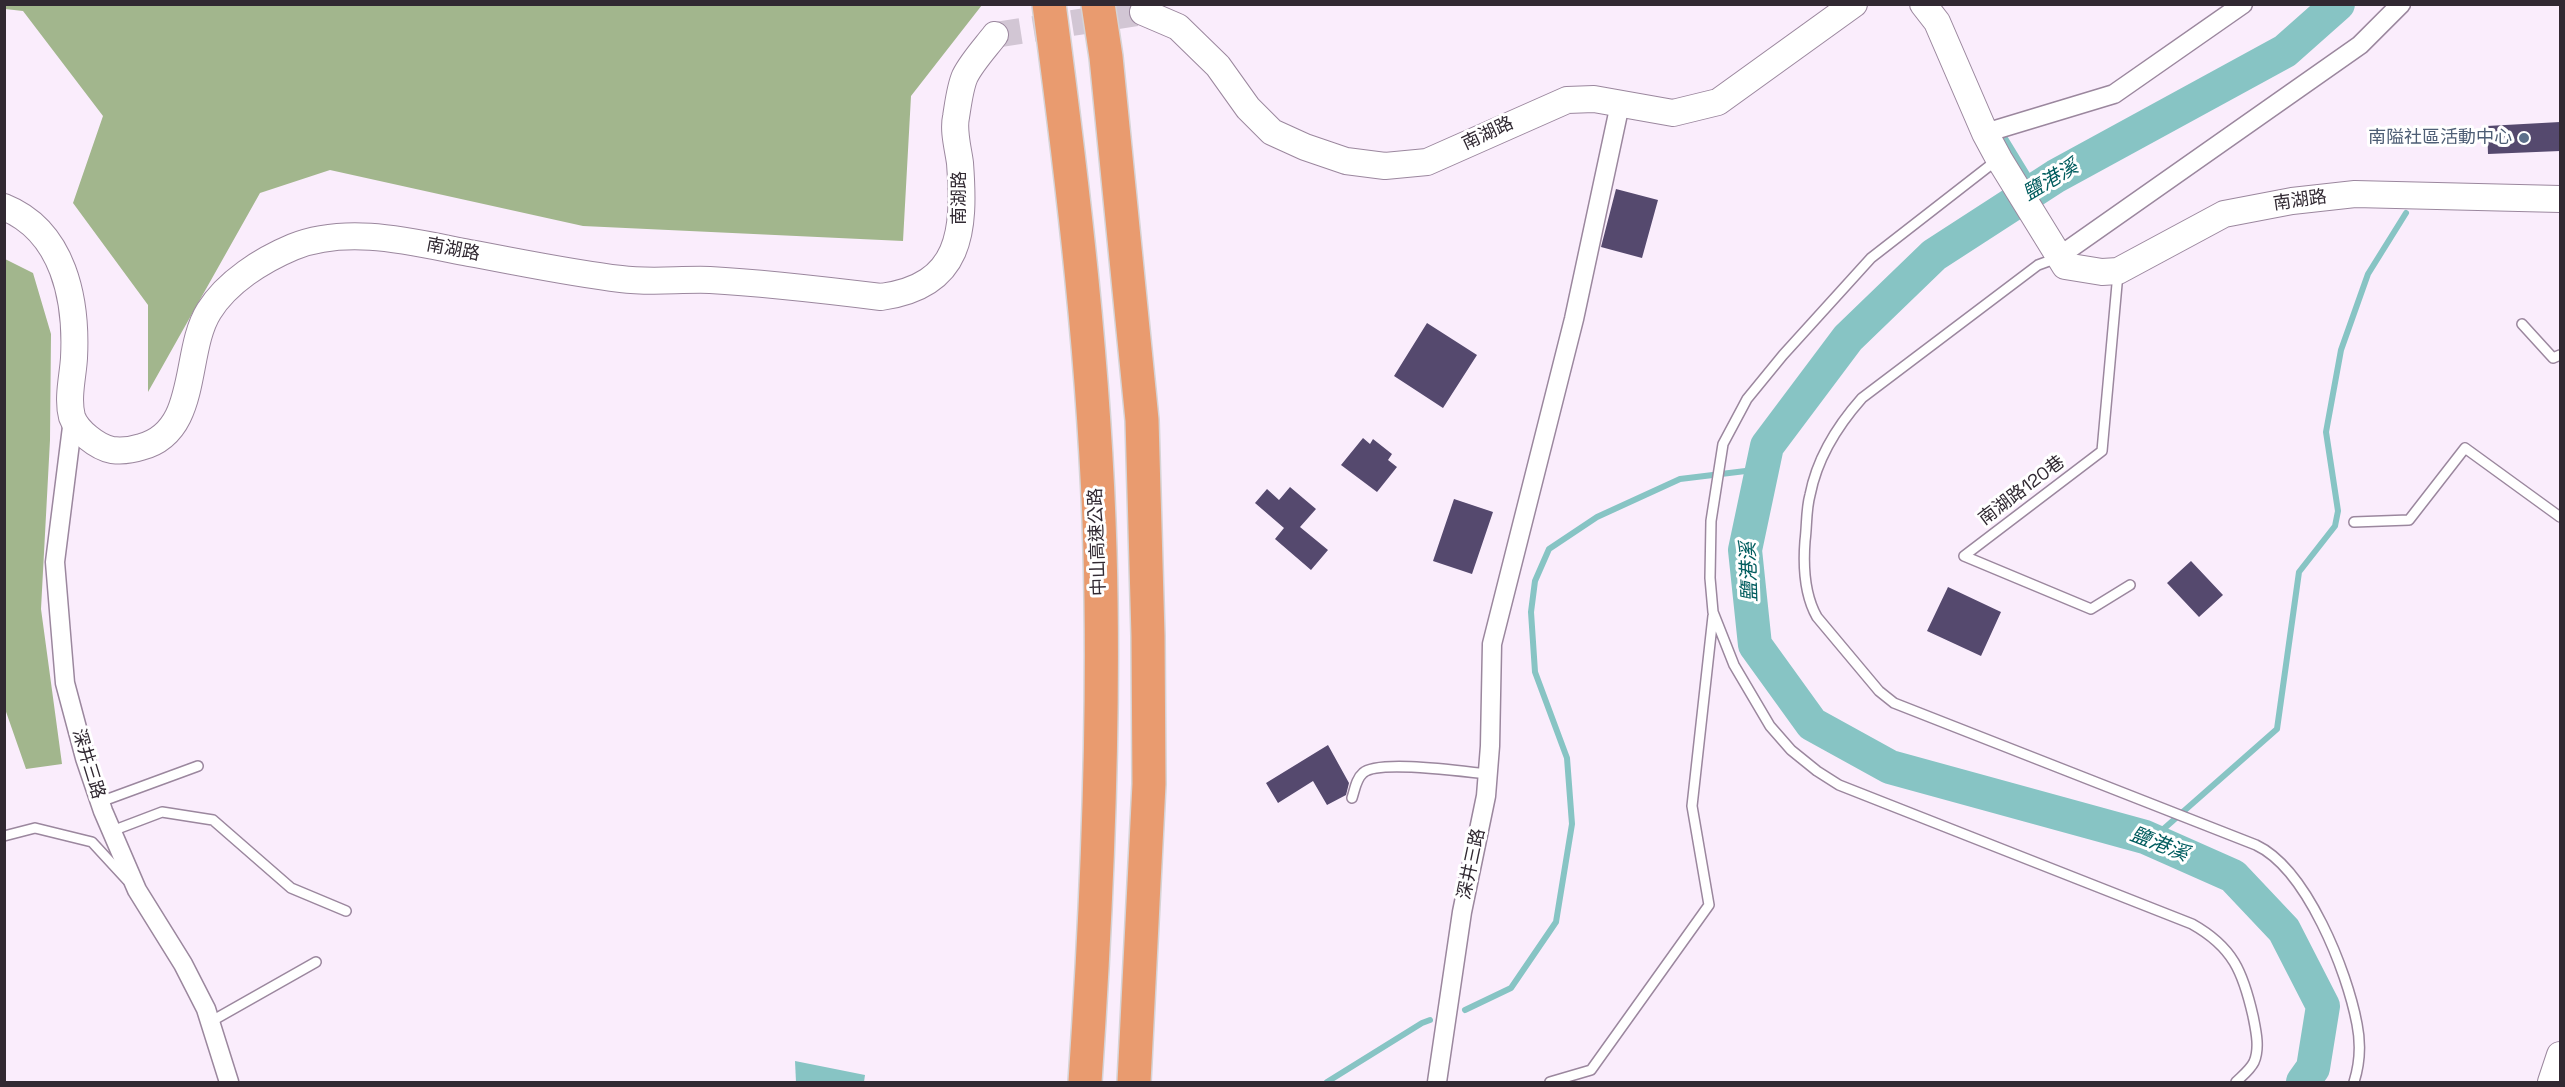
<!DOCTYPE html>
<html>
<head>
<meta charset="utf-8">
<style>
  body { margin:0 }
  #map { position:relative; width:2565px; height:1087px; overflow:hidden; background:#faedfc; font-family:"Space Grotesk",sans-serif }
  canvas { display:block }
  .frame { position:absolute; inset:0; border:6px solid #312932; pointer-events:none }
</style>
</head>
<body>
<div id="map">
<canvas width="2565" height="1087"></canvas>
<div class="frame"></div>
</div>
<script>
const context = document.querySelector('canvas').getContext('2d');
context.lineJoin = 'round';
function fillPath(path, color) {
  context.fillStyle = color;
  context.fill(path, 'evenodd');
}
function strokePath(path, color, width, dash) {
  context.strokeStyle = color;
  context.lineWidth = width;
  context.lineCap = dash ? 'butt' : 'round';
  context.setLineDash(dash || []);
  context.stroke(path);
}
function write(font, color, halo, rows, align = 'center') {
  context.font = font + ' "Space Grotesk","Noto Sans TC",sans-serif';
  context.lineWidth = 6;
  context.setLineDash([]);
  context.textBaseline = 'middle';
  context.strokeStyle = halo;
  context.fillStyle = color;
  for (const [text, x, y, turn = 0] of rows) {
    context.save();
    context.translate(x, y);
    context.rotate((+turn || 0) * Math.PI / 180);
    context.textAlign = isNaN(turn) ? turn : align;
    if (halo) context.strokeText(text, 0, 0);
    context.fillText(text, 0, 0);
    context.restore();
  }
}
fillPath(new Path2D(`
  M5,4l977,1 -71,91 -8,145 -320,-15 -253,-56 -70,23 -112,199v-87l-75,-102 30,-87 -80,-105 -18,-2z
  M5,259l28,14 18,61 -1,106 -9,169 21,155 -36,5 -22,-63z`), '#a2b68d');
fillPath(new Path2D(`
  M795,1061l70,14 -1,7h-68z`), '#87c4c4');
strokePath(new Path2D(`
  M2000,130l36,59
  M2151,840l126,-111 22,-157 36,-46 3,-15 -12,-79 15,-82 27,-76 38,-61
  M1465,1010l46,-22 45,-66 16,-98 -5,-66 -32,-86 -4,-60 4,-31 14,-32 48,-32 83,-38 82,-10
  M1327,1082l95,-59 8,-3`), '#87c4c4', 6);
strokePath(new Path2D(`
  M2303,1082l10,-14 10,-62 -39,-76 -51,-54 -88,-39 -255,-70 -78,-43 -57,-79 -10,-95 22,-104 81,-108 86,-83 122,-79 229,-125 53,-47`), '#87c4c4', 34);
fillPath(new Path2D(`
  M2560,122v29l-72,3 -1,-28z
  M1616,189l42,11 -16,58 -41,-11z
  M1427,323l50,32 -34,53 -49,-32z
  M1363,438l7,6 3,-5 19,15 -4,6 9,7 -20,25 -36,-27z
  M1290,487l26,22 -16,18 28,23 -17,20 -36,-31 9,-11 -29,-25 12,-14 12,11z
  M1454,499l39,13 -21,62 -39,-13z
  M2191,561l32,34 -24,22 -32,-34z
  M1948,587l53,25 -20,44 -54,-25z
  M1328,745l21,38 -3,12 -19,10 -14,-24 -35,22 -12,-20z`), '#55496e');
strokePath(new Path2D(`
  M995,35l148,-23`), '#d2c6d4', 26, [26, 13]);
const lane = new Path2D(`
  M1997,160l-126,98 -88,97 -36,44 -24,45 -12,77 -1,57 3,34 21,53 36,61 21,24 26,21 22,14 353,139c41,23 51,48 61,92 3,15 7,32 1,46 -4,8 -12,14 -18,20
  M2057,258l-19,7 -176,133c-24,27 -45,61 -52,97 -4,14 -3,31 -5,46 -2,26 -1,53 12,76l62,74 15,12 362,142c51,24 91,126 101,179 4,20 3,39 -3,58
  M2118,273l-16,178 -138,105 127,53 39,-24
  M2522,324l31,34 7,-3
  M2354,522l55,-2 56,-72 95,69
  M1352,798c3,-9 4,-19 11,-25 15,-14 103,-1 125,1
  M100,802l98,-36
  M112,831l50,-19 51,8 78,68 55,23
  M4,836l31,-8 57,14 35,38
  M210,1022l106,-60
  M1550,1082l41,-12 118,-165 -17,-99 21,-190`);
const street = new Path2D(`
  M1985,133l129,-39 129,-90
  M2058,257l302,-212 41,-41
  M73,419l-18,143 10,121 20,75 18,53 34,79 46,74 23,45 23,73
  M1437,1082l25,-170 24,-116 4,-50 2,-102 82,-325 46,-215`);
const secondary = new Path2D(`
  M1923,4l14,18 48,111 14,26 66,107 37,6 16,-1 106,-57 68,-13 63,-7 205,5
  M1143,12l35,15 40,39 30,42 24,24 33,15 41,14 39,5 42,-4 140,-62 27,-1 79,14 45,-11 136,-98
  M4,207c60,24 73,93 70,151 -1,18 -7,40 -2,59 5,14 25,30 40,33 9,1 20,0 29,-3 59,-15 42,-95 68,-136 18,-29 53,-51 84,-64 55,-22 119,-5 176,6 50,9 101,20 152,26 29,4 59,0 89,1 57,3 114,10 171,17 81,-11 84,-66 79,-134 -2,-15 -7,-32 -4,-46 2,-12 4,-30 9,-41 7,-14 20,-28 30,-41
  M2551,1082l9,-27`);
const highway = new Path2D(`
  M1049,4c24,181 46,364 51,547 5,177 -3,355 -15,531
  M1098,4l8,53 36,363 6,216 1,148 -15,298`);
strokePath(lane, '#9b879e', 12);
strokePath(street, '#9b879e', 21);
strokePath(secondary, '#9b879e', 28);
strokePath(highway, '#d6d4d6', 36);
strokePath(lane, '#fff', 9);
strokePath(street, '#fff', 18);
strokePath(secondary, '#fff', 26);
strokePath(highway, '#e99b6f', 33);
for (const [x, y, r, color] of [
  [2524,138,6,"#5c6f8a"]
]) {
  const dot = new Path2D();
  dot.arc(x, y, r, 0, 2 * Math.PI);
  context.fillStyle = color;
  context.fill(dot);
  strokePath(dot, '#fff', 2);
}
write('18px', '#312932', '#fff', [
  ["南湖路",1488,134,-25],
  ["南湖路",960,198,-90],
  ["南湖路",2300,201,-8],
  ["南湖路",453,250,11],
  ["南湖路120巷",2022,491,-37],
  ["中山高速公路",1098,542,-92],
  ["深井三路",88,764,73],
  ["深井三路",1472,864,-78]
]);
write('18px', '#4e5e75', '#fff', [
  ["南隘社區活動中心",2512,138]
], 'right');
write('italic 20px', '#005c5e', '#fff', [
  ["鹽港溪",2051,181,-31],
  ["鹽港溪",1750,572,-92],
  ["鹽港溪",2159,845,21]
]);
</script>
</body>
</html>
